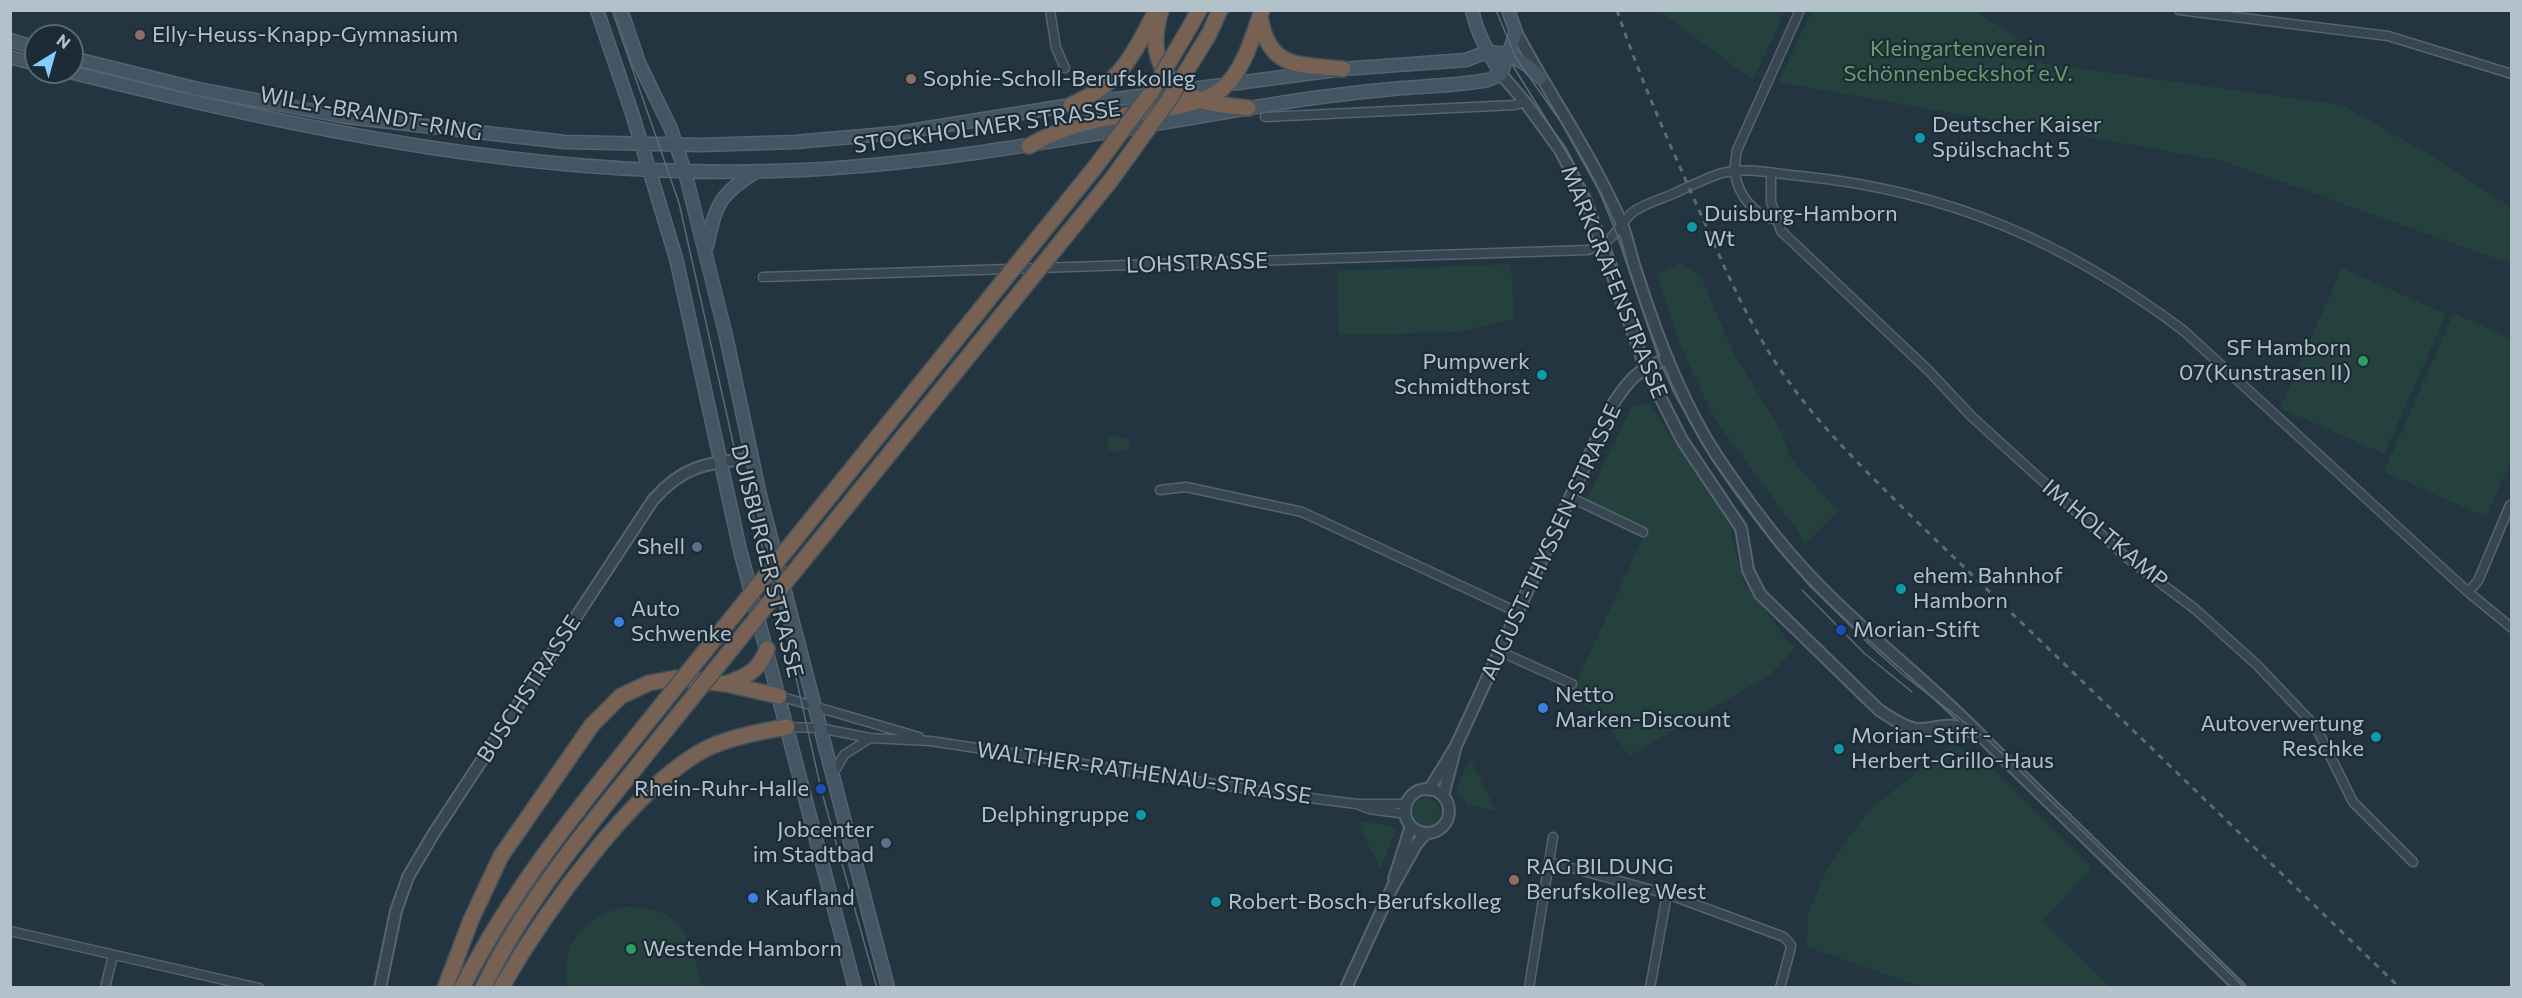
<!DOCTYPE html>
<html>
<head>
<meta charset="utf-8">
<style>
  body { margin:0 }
  #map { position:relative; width:2522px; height:998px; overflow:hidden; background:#223540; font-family:Commissioner,sans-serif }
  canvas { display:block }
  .frame { position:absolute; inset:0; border:12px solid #b3c1cb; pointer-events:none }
  .north { position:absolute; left:24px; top:24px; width:60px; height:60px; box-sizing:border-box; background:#1c2b35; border:2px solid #586771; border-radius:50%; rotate:37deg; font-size:16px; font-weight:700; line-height:24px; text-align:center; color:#b3c1cb }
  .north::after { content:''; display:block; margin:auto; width:21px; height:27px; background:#83cdff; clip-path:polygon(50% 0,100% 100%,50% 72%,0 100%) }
</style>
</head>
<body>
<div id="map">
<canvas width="2522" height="998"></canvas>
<div class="frame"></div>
<div class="north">N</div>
</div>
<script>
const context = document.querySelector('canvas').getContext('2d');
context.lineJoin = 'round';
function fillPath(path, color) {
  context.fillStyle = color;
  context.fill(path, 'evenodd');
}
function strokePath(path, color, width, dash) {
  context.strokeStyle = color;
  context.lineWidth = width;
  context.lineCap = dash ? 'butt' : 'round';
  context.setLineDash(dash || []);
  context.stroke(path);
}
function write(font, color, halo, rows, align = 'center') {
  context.font = font + ' Commissioner,sans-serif';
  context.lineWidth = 4.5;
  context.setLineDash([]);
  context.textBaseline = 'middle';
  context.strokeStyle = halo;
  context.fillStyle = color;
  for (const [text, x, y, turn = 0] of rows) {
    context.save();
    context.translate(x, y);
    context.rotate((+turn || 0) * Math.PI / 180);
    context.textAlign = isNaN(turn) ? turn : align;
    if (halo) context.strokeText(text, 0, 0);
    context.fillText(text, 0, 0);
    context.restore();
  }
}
fillPath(new Path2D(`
  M1659,11h126l-32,69z
  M1812,11h163l40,25 -4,23 331,46 78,44 91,58v57l-288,-103 -445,-79z
  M1681,263l19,12 34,79 45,74 12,30 47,53 -33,33 -9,-15 -77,-104 -10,-17 -29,-64 -24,-69z
  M1511,264l3,55 -58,13 -117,3 -2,-64z
  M2342,268l104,46 -62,140 -104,-46z
  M2454,313l57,26v122l-25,56 -102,-45z
  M1649,404l79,116 15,61 44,58 9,8 -26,28 -141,81 -30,-43 -30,-14 78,-171 -60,-28 45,-94z
  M1109,435l21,4 -1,10 -14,4 -8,-5z
  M1952,744l31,15 109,109 -50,53 68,66h-187l-116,-40 1,-33 19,-45 41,-58z
  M1470,759l25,49v2l-29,-5v-4l-8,-6v-9z
  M1412 812a14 14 0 1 1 28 0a14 14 0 1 1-28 0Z
  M1357,821l32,4 7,5 -16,39z
  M624,907c62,0 64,30 79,80h-135c-9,-43 16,-69 56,-80z`), '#24413e');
const minor = new Path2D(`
  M1050,10l6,38 9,20
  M2179,10l209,26 124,38
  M1265,117l250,-12 10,-3
  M1771,173v29l10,29 148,140 42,45 155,141 69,52 62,56 59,62 37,75 60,60
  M1777,220c-22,-3 -39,-25 -42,-47 -1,-7 1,-16 2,-23l63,-140
  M763,277l825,-27c6,-3 15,-5 20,-10 11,-8 16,-23 28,-30 11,-7 25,-11 37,-16 15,-7 31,-15 46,-20 25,-8 56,0 82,2 148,15 265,66 383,155l284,261 44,36
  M1160,490l26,-3 116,25 215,100
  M1570,497l73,35
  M2468,592l10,-11 32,-76
  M1499,651l73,33
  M779,696l140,41
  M787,727l32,1 51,10 60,3 372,56 55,7h50
  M833,774l11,-19 26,-17
  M1357,804l12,5 37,5
  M1550,862l117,32 117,43 7,8 -1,6 -10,37
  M10,931l249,57
  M105,988l8,-33
  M1529,988l24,-151
  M1650,988l17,-94`);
const tertiary = new Path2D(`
  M1516,32c34,64 76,123 105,190 7,16 10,35 16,52 19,60 45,129 80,182 28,42 59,84 94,121 56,60 122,107 178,167l251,244
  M1501,74l24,28 35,48 26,51 59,166 37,73 59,88 7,42 12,24 119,116c11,7 26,18 39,19 24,0 33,-10 56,4
  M1405 811a22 22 0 1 1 44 0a22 22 0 1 1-44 0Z
  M1429,790l27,-44 157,-342c17,-26 25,-35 55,-45
  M1443,796l12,-46
  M1394,879l17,-53
  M380,988l16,-77 12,-34 26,-44 219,-333c32,-36 54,-36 99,-42
  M1346,988l46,-100 24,-43 10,-12`);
const secondary = new Path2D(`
  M597,10l35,103 44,145 64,292 115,438
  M621,10l18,53 32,66 14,43 41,164 34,160 128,492
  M1472,10c5,24 17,44 29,64
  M10,40l26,8
  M10,57l26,7
  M72,58l126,31 148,28 219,25 137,3 93,-3 102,-9 174,-28 272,-36 123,-9 21,-8 22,2 19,12 13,12
  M70,72c240,60 484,110 733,98 161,-8 319,-42 478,-67 40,-7 80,-11 121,-15 29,-2 58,-3 86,-8l13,-6 15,-42 -8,-22
  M707,246c9,-42 12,-51 49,-74`);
const motorway = new Path2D(`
  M1161,10c-9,30 -8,55 17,76 7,6 16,12 24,15 15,4 31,5 46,7
  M1260,17c9,53 39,47 83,52
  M1191,25l8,-15
  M1209,34l11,-24
  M1071,105c49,-21 60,-47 84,-92
  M1029,146c22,-13 44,-21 69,-26 33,-8 100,-10 125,-32 21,-18 30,-52 39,-78
  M726,684c21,-8 33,-13 41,-35
  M445,988l26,-68 30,-64 91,-131 29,-29 28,-13 27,-5 50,6 53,12
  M462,988c50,-100 120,-184 189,-270
  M483,988c46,-95 118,-176 183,-258
  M501,988c41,-72 136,-208 211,-242 24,-10 50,-15 75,-19`);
strokePath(minor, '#55646e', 11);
strokePath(tertiary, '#55646e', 14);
strokePath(secondary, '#55646e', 15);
strokePath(motorway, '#42515b', 18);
strokePath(minor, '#374650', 8);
strokePath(tertiary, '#374650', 10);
strokePath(secondary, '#445663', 12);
strokePath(motorway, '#766153', 15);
strokePath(new Path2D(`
  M612,10l67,193 58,257 45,155 39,174 56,199
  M1496,10l20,48 45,64 38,69 17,41 44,130 15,33 36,63 65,89 34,39 61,60 31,28 88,68 255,246
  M1513,66l62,100 33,74 15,41
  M1802,590l62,63 48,39`), '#586b77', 1.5);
strokePath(new Path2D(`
  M1617,10c22,66 50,128 78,191 27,60 51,120 89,174 36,52 81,95 125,139l491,474`), '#586b77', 3, [6, 6]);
const motorwayBridge = new Path2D(`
  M651,718l445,-552 56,-75 39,-66
  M666,730l445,-550 57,-79 41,-67`);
strokePath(motorwayBridge, '#42515b', 18, []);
strokePath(motorwayBridge, '#766153', 15);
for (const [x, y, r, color] of [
  [140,35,6,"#8d6e63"],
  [911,79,6,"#8d6e63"],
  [1920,138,6,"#0f9aa8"],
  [1692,227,6,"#0f9aa8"],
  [2363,361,6,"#2e9e5b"],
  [1542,375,6,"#0f9aa8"],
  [697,547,6,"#5c6f8a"],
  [1901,589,6,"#0f9aa8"],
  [619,622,6,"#3f7fe0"],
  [1841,630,6,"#1a4fb4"],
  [1543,708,6,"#3f7fe0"],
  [2376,737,6,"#0f9aa8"],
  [1839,749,6,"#0f9aa8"],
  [821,789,6,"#1a4fb4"],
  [1141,815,6,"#0f9aa8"],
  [886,843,6,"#5c6f8a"],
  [1514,880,6,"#8d6e63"],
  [753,898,6,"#3f7fe0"],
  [1216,902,6,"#0f9aa8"],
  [631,949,6,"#2e9e5b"]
]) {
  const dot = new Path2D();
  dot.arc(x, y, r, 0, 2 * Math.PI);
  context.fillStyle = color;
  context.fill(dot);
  strokePath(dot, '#1c2b35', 2);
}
write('22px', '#b3c1cb', '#1c2b35', [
  ["Elly-Heuss-Knapp-Gymnasium",152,35],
  ["Sophie-Scholl-Berufskolleg",923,79],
  ["Deutscher Kaiser",1932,125],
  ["Spülschacht 5",1932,150],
  ["Duisburg-Hamborn",1704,214],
  ["Wt",1704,239],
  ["SF Hamborn",2351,348,"right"],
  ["07(Kunstrasen II)",2351,373,"right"],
  ["Pumpwerk",1530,362,"right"],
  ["Schmidthorst",1530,387,"right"],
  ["Shell",685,547,"right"],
  ["ehem. Bahnhof",1913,576],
  ["Hamborn",1913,601],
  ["Auto",631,609],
  ["Schwenke",631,634],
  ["Morian-Stift",1853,630],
  ["Netto",1555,695],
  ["Marken-Discount",1555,720],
  ["Autoverwertung",2364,724,"right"],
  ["Reschke",2364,749,"right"],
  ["Morian-Stift -",1851,736],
  ["Herbert-Grillo-Haus",1851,761],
  ["Rhein-Ruhr-Halle",809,789,"right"],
  ["Delphingruppe",1129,815,"right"],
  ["Jobcenter",874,830,"right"],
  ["im Stadtbad",874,855,"right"],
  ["RAG BILDUNG",1526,867],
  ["Berufskolleg West",1526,892],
  ["Kaufland",765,898],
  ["Robert-Bosch-Berufskolleg",1228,902],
  ["Westende Hamborn",643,949]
], 'left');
write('22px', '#689e69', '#1c2b35', [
  ["Kleingartenverein",1958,49],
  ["Schönnenbeckshof e.V.",1958,74]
]);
write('22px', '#b3c1cb', '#1c2b35', [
  ["WILLY-BRANDT-RING",371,114,10],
  ["STOCKHOLMER STRASSE",987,127,-8],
  ["LOHSTRASSE",1197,263,-2],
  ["MARKGRAFENSTRASSE",1614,282,68],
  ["IM HOLTKAMP",2105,534,40],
  ["AUGUST-THYSSEN-STRASSE",1551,542,-65],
  ["DUISBURGER STRASSE",767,561,76],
  ["BUSCHSTRASSE",529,689,-57],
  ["WALTHER-RATHENAU-STRASSE",1144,773,8]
]);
</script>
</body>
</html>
